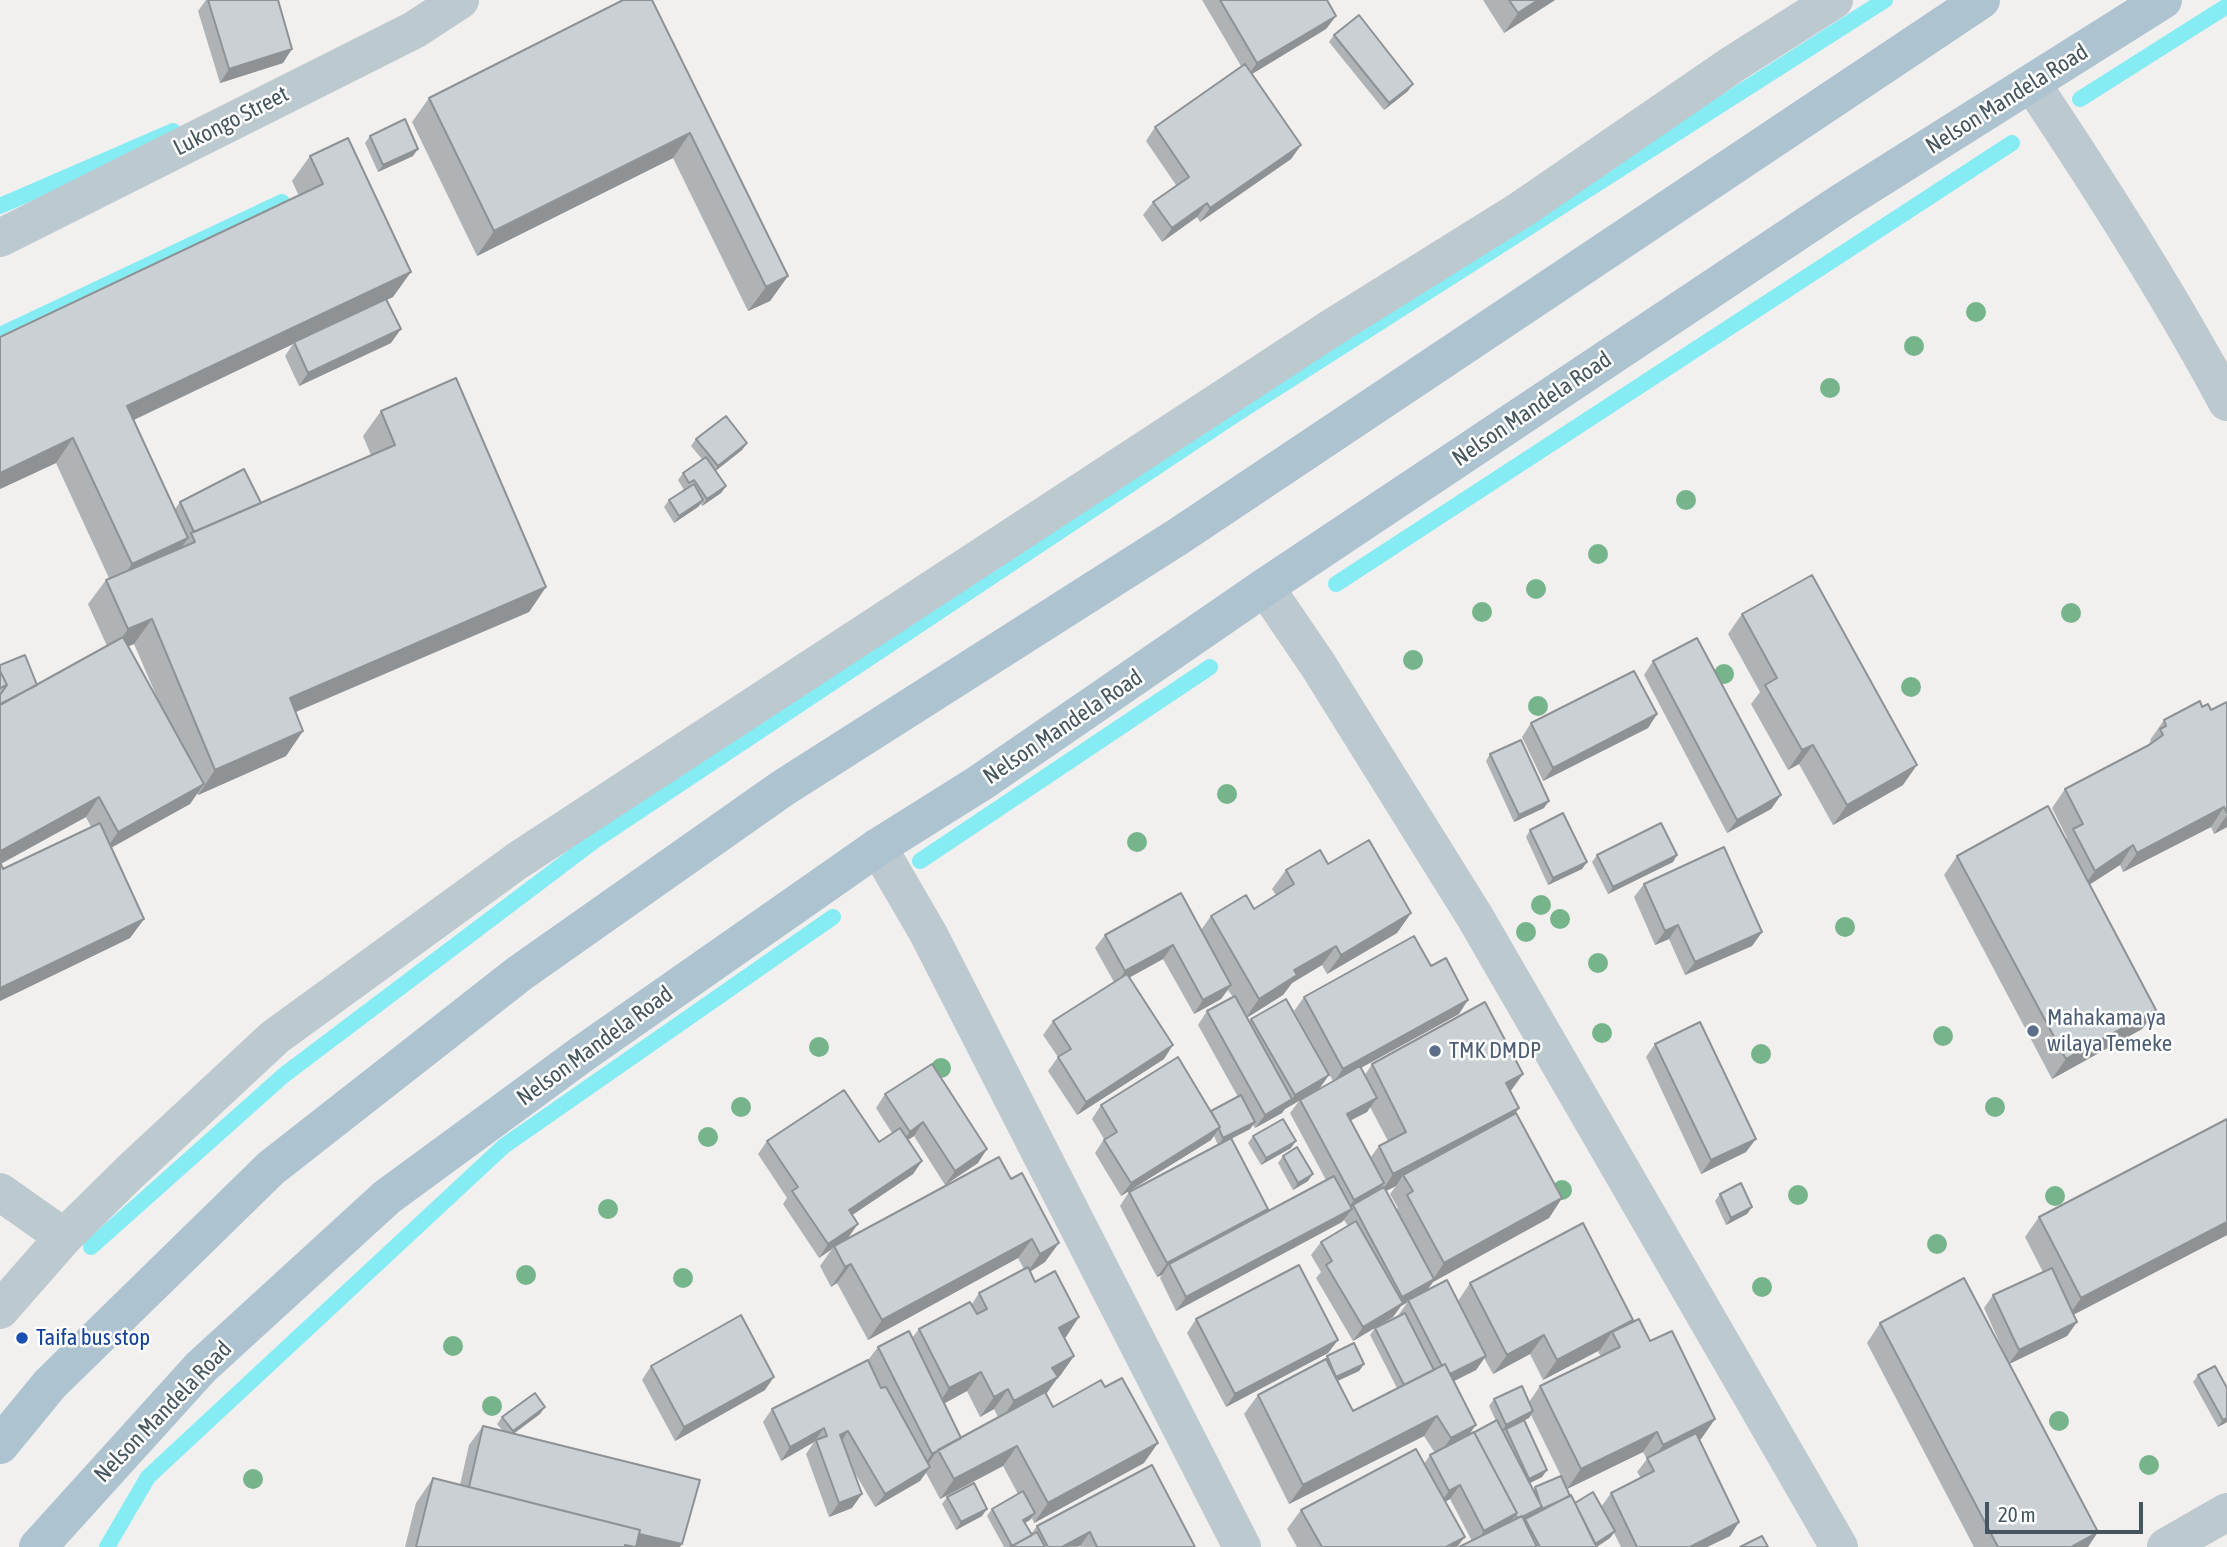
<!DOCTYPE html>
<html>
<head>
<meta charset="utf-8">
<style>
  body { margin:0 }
  #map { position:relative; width:2227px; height:1547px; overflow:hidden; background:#f2efef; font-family:"Asap Condensed",sans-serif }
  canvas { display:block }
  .scale { position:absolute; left:1985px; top:1502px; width:158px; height:32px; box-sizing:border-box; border:4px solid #46565e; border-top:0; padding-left:9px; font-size:21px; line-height:24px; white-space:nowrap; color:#46565e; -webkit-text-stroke:5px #fff; paint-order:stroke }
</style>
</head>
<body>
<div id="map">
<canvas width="2227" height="1547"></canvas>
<div class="scale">20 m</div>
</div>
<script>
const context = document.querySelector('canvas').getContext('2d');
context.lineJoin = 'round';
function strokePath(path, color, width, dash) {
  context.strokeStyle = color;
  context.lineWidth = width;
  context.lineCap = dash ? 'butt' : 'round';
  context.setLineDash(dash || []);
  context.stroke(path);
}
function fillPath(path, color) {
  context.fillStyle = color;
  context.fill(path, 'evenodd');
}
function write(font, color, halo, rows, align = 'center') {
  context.font = font + ' "Asap Condensed",sans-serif';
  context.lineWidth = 5;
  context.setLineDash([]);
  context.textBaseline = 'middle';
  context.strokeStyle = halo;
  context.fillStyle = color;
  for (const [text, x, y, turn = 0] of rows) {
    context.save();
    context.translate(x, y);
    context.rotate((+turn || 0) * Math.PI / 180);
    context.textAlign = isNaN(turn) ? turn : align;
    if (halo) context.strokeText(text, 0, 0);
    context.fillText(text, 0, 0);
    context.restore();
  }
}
strokePath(new Path2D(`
  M2080,99l147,-93
  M0,206l173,-75
  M0,335l282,-133
  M1336,584l676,-441
  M920,861l290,-194
  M91,1247l193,-172 310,-234 642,-427 649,-414
  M107,1547l41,-70 356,-331 329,-229`), '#84ecf2', 16);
strokePath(new Path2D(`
  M2032,84c69,103 136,208 195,318
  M0,238l414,-208 46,-30
  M1265,587l53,78 157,252 364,630
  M878,847l50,86 314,614
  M0,1192l64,45
  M0,1310l64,-73 66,-65 145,-135 242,-176 816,-534 189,-118 211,-145 101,-64
  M2166,1547l61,-35`), '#bcc9cf', 38);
strokePath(new Path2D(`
  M0,1445l50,-61 221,-216 249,-195 263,-185 396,-252 802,-536
  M38,1547l163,-180 186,-170 195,-143 296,-207 102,-64 285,-196 577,-385 321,-202`), '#adc4d0', 38);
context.fillStyle = '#76b58b';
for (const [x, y] of [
  [1976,312],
  [1914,346],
  [1830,388],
  [1686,500],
  [1598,554],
  [1536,589],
  [1482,612],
  [2071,613],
  [1413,660],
  [1724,674],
  [1911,687],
  [1538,706],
  [1227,794],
  [1137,842],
  [1541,905],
  [1560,919],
  [1845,927],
  [1526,932],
  [1598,963],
  [1602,1033],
  [1943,1036],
  [819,1047],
  [1761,1054],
  [941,1068],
  [741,1107],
  [1995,1107],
  [708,1137],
  [1562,1190],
  [1798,1195],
  [2055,1196],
  [608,1209],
  [1937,1244],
  [526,1275],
  [683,1278],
  [1762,1287],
  [453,1346],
  [492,1406],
  [2059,1421],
  [2149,1465],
  [253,1479]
]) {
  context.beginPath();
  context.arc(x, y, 10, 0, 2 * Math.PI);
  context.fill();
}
fillPath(new Path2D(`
  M206,0h72l5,63 -63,20 -22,-72z
  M623,0l165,276 -18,25 -22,10 -75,-153 -196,98 -65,-134 17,-24z
  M1202,0h125l9,16 -10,13 -74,45 49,71 -10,14 -91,63 -3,-5 -35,25 -19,-27 10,-13 23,-17 -30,-44 9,-14 86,-61z
  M1483,0h72l-51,33z
  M1334,35l74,56 -24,19 -55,-68z
  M370,136l43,20 -35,16 -13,-29z
  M310,156l83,141 -7,3 5,43 -92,43 -14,-30 8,-12 -159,76 41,89 5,-7 81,1 110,-48 -8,-19 18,-25 165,176 -17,25 -233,100 7,19 -17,25 -88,39 -1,-2 -7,11 -79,44 33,71 -14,19 -130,63v-336l37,20 70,-39 -19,-42 18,-24 3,-2 -53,-115 -56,26 299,-293 -7,-15zM134,644l25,58 -31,-56zM86,817l5,10 -88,42 -2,-5z
  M696,439l51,4 -5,7 -27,21 11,15 -5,7 -19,13 -1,-2 -3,3 -24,16 -10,-16 5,-7 15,-10 -6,-10 5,-7 19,-14 -11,-13z
  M1742,614l161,171 -70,40 -34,-61 -11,6 -37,-66 9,-12 -32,-58z
  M1653,661l128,134 -10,14 -44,24 -83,-158z
  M2227,702v125l-13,7 -3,-7 -88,45 -3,-7 -31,20 67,125 -14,19 -90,50 -108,-204 13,-19 108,-16 2,-2 -15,-30 13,-19 83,-44 3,-4 -1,-1 14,-20 38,-13 9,3z
  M1657,714l-9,14 -105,53 -21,-44 9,-14z
  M1490,754l54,54 -30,14 -28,-61z
  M1530,830l57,32 -5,7 -34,16 -22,-48z
  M1597,855h80l-4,7 -65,32 -16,-32z
  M1328,864l83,49 -14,20 -70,41 -5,-9 -30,18 -9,12 -36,22 2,5 2,-3 78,56 -10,14 14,-8 -39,-70 10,-14 155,17 -98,54 4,7 7,-11 151,10 -13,18 5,22 47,84 -13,20 -116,64 -7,9 32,10 12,-18 160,41 20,17 65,78 -14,20 -2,1 40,82 -9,14 -23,11h-86l-7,-14 -4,5 -13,9h-138l13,-6 -22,-42 -5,3 12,45h-160l-10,-18 14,-19 123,-46 6,-9 5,-2 -11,-17 -135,68 -45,-90 14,-19 67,-35 2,-4 37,8 -5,7 -22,10 16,30 44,-23 -27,-53 5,-7 -22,13 -37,-63 5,-6 -10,-17 10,-13 27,-16 -4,-6 -2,2 -166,89 -16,-33 2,-3 -5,2 -37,-71 9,-14 89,-47 -4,-9 -3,4 -90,56 -26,-43 9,-14 -12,-20 9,-14 110,6 27,-14 -40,-72 9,-14 26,-14 -5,-7 -7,9 -27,15 -31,-55 -33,18 34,82 -87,56 -29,-44 10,-14 -15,-22 10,-14 61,-39 -19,-34 10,-13 96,-5 10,-14 43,-7 22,-14 -4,-6 14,-19zM1299,1101l-9,12 36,67 -59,32 1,-3 -37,-70 19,-10 3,-4 2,3 27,-15 3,-4zM1370,1107l18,34 -9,5 -9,12 -20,-37 17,-9zM1396,1186l-6,8 8,14 -2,1 -10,-18zM1407,1303l-8,11v1l-24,13 18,-11 8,-11zM1600,1350l-2,2 3,4 -61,30 -11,16 -35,-3 -5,7 7,15 -27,14 -15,-54 22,-11 8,-12 9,16 37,-20 13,26zM1531,1415l30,61 -26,11 -2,3 -3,-7 12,-6 5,-7 -23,-50 5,-2zM1643,1452l4,7 -10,13 4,6 -30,15 -10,14 -26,-4 -5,-7 -3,-7z
  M1644,884l118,48 -10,14 -67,29 -16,-36 -14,6 -21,-48z
  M1655,1044l91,108 -45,22 -55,-117z
  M885,1094l93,69 -33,22 -31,-49 -6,4 14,21 -9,13 -61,41 -4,23 -5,3 156,-84 46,105 -15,10 36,65 -2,1 10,18 -28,38 7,13 91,56 -110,60 -2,-5 -7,5 6,11 6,-8 115,-61 43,82h-114l-1,-1 -2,1h-74l-17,-31 5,-7 26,-15 -15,-28 -63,33 -14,-26 -6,8 -45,26 -23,-39v40l-23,9 -23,-63 8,-12 -33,19 -18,-39 9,-13 110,-21 -14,-28 10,-13 34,-9 7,-9 53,-25 7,-11 45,-24 -6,-11 -150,82 -31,-57 -6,4 -11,-21 12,-17 -13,9 -36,-54 4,-6 -29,-44 9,-13 112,1 13,-9 -16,-25zM967,1391l13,26 14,-8 4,8 -37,21 -17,-35z
  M1253,1136l38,12 -30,17 -13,-22z
  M1283,1156l25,25 -15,9 -15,-27z
  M1720,1194l32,13 -5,7 -21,11 -11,-24z
  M2039,1217l188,18 -154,80 4,7 -10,14 -58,28 -25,-56 9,-13 50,-23 -18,-35z
  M1196,1319l142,21 -10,13 -102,54 -39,-74z
  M1880,1323l208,224h-114l-107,-204z
  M651,1366l114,24 -90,51 -33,-61z
  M2198,1375l29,13v34l-9,5 -25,-45z
  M540,1414l-26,19 166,114h-275l11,-44 17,-25 27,7 9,-40 14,-19 19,4 -5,-6 5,-7z
  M947,1497l35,19 -26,14 -14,-26z`), '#afb3b6');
fillPath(new Path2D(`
  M1538,0h17l-51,33 14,-20z
  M1336,16l-10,13 -79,48 10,-14z
  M292,49l-9,14 -63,20 9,-14z
  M1413,84l-5,7 -24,19 5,-7z
  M690,133l-17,25 -196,98 17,-25z
  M1301,145l-10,14 -91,63 10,-14z
  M418,149l-5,7 -35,16 5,-7z
  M1207,203l-10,14 -35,25 10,-14z
  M411,272l-18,25 -98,46 -1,-1 -1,2 -183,87 17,-25z
  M788,276l-18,25 -22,10 18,-24z
  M401,329l-10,14 -92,43 9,-13z
  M73,438l-17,25 -56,26v-16z
  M747,443l-5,7 -29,23 5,-7z
  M726,486l-5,7 -19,13 5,-7z
  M703,500l-5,7 -24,16 5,-7z
  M188,538l-17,25 -57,26 18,-25z
  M546,587l-17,25 -257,110 18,-24z
  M152,619l-18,25 -24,10 18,-25z
  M1657,714l-9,14 -105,53 10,-13z
  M303,731l-17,25 -88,39 17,-25z
  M1813,745l-14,19 -11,6 14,-20z
  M1917,765l-14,20 -70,40 14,-20z
  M204,784l-14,20 -85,47 13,-19z
  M1781,795l-10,14 -44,24 10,-13z
  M99,797l-13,20 -86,47v-11l1,-2z
  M1549,801l-5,7 -30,14 5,-7z
  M2224,807l-13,20 -88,45 14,-19z
  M2227,815v12l-13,7z
  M2133,845l-13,20 -39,25 14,-19z
  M1677,855l-4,7 -65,32 5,-7z
  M1587,862l-5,7 -34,16 5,-7z
  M1411,913l-14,20 -70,41 14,-19z
  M144,919l-14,19 -130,63v-13z
  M1678,925l-9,14 -14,6 10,-14z
  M1762,932l-10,14 -67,29 10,-13z
  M1173,945l-10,14 -47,26 9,-14z
  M1336,946l-14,19 -30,18 -9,12 -38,24 14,-20 35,-29z
  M1231,985l-10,14 -27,15 9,-14z
  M1468,1000l-9,14 -126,69 10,-14z
  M2156,1010l-14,19 -90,50 14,-20z
  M1173,1045l-9,14 -87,56 9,-13z
  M1523,1074l-14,19 -3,-10z
  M1329,1075l-10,14 -34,20 10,-14z
  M1377,1098l-10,14 -30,15 10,-13z
  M1292,1099l-10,14 -27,15 10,-13z
  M1519,1108l-14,20 -102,47 -7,11 -16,8 13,-20z
  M923,1122l-9,14 -14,9 10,-13z
  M1255,1122l-5,7 -31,16 4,-7z
  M1220,1127l-9,13 -90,56 10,-13z
  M1756,1139l-10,13 -45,22 10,-14z
  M1296,1141l-5,7 -30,17 5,-7z
  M987,1149l-9,14 -33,22 10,-14z
  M922,1161l-9,13 -74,50 10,-14z
  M1313,1174l-5,7 -15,9 5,-7z
  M1384,1183l-10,14 -21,8 -4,5 3,-1 -10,13 -166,89 10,-14 159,-84 9,-13z
  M1562,1198l-13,20 -116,64 -8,11 -17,7 -2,3 -5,3 -8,11 -40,24 10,-14 31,-18 8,-12 30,-16 12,-18z
  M1752,1207l-5,7 -21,11 5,-7z
  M1268,1209l-9,14 -90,41 -7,11 -5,2 10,-14z
  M2227,1222v13l-160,83 14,-20z
  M858,1224l-10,14 -13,9 -1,-1 -2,3 -13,9 9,-14z
  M1032,1239l-14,19 -150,82 14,-20z
  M1059,1243l-14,19 -19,12 14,-20z
  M851,1264l-14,19 -6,4 14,-20z
  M1079,1317l-13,20 -21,11 14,-20z
  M1633,1320l-14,20 -7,-8 -12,18 -57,30 14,-20z
  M2077,1322l-10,14 -58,28 10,-14z
  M1544,1335l-14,19 -37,20 14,-19z
  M1338,1340l-10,13 -102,54 9,-13z
  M1074,1356l-14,20 -22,11 14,-19z
  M1486,1356l-10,14 -38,19 9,-13z
  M1364,1364l-5,7 -28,13 5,-7z
  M981,1372l-14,19 -31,17 13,-20z
  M774,1377l-9,13 -90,51 9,-14z
  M1058,1377l-14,20 -44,24 14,-20z
  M1008,1389l-14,20 -14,8 14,-20z
  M545,1407l-5,7 -32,24 5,-7z
  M1533,1411l-4,7 -28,14 5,-7z
  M1437,1416l-13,20 -135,68 14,-19z
  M2227,1418v4l-9,5 5,-7z
  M1715,1419l-14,20 -52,26 14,-20z
  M1476,1425l-14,19 -25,13 14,-19z
  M824,1428l-10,14 -33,19 9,-14z
  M848,1431l-9,14 1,-10z
  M1657,1432l-14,20 -76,37 14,-20z
  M1158,1443l-14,20 -110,60 14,-20z
  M1017,1446l-14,20 -63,33 14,-20z
  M937,1451l-9,13 -6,3 10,-13z
  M930,1467l-10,14 -45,26 10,-13z
  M1547,1470l-5,7 -18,9 5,-7z
  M1460,1485l-10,14 -11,6 10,-14z
  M468,1492l214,52 -2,3h-81z
  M862,1494l-10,14 -23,9 10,-14z
  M1542,1507l-5,7 -12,5 -2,2 -5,-1z
  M987,1509l-5,7 -26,14 5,-8z
  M1035,1513l-5,7 -12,7 5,-7z
  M1517,1513l-10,14 -33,18 10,-14z
  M1739,1522l-9,14 -23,11h-17z
  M1615,1531l-5,7 -14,9 -3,-2z
  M1090,1532l-10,14 -18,1z
  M2098,1532l-10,15h-17z
  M1465,1537l-8,10h-11z`), '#8e9294');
const building = new Path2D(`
  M208,0h70l14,49 -63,20z
  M623,0h29l136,276 -22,11 -76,-154 -196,98 -65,-133z
  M1220,0h107l9,16 -79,47z
  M1509,0h29l-20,13z
  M1359,15l54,69 -24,19 -55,-68z
  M1245,64l56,81 -91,63 -3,-5 -35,25 -19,-26 36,-25 -34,-50z
  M405,119l13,30 -35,16 -13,-29z
  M348,138l63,134 -284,134 61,132 -56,26 -59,-126 -73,35v-136l323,-153 -13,-28z
  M386,299l15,30 -93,44 -14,-31z
  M456,378l90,209 -256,111 13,33 -88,39 -63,-151 -24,10 -22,-49 89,-38 -4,-9 204,-88 -14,-34z
  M726,416l21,27 -29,23 -22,-27z
  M706,457l20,29 -19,13 -13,-19 -5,3 -6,-10z
  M244,469l17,34 -67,29 -14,-30z
  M694,484l9,16 -24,16 -10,-16z
  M1812,575l105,190 -70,40 -34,-60 -11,5 -37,-65 12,-7 -35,-64z
  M123,637l81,147 -86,48 -19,-35 -98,54 -1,-2v-144z
  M1697,638l84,157 -44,25 -84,-159z
  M25,655l12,30 -37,19v-9l7,-10 -7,-14v-6z
  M0,671l7,14 -7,3z
  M1634,671l23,43 -104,54 -22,-45z
  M2200,701l2,6 6,-3 3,6 16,-8v111l-3,-6 -87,46 -4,-8 -38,26 -22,-42 10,-5 -18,-35 84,-44 14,-10 -3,-6 6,-3 -2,-6z
  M1521,740l28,61 -30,14 -29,-61z
  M2048,806l108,204 -90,49 -109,-203z
  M1563,813l24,49 -34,16 -23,-48z
  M100,823l44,96 -144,69v-126l3,7z
  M1661,823l16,32 -64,32 -16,-32z
  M1369,840l42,73 -70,42 -5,-9 -42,24 3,5 -38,24 -48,-83 35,-21 8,14 40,-25 -8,-14 34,-20 8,14z
  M1724,847l38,85 -67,30 -17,-37 -13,6 -21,-47z
  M1181,893l50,92 -28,15 -30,-55 -48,26 -20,-36z
  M1414,936l17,30 15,-8 22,42 -125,69 -39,-72z
  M1127,974l46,71 -87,57 -28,-45 13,-8 -18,-28z
  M1235,996l57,103 -27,16 -58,-104z
  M1286,999l43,76 -34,20 -44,-76z
  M1485,1002l38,72 -17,9 13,25 -126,66 -14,-28 27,-14 -34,-68z
  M1700,1022l56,117 -45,21 -56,-116z
  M1178,1057l42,70 -89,56 -27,-43 13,-8 -16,-27z
  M932,1064l55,85 -32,22 -32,-49 -13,10 -25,-38z
  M1360,1066l17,32 -30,16 37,69 -30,17 -54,-100z
  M844,1090l35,52 21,-14 22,33 -73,49 9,14 -30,20 -36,-53 6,-4 -31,-46z
  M1241,1095l14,27 -32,16 -4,-9 1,-2 -9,-16z
  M1516,1113l46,85 -118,65 -37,-68 6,-4 -10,-16z
  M1283,1119l13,22 -30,17 -13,-22z
  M2227,1119v103l-146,76 -42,-81z
  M1231,1138l37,71 -101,54 -38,-71z
  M1297,1147l16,27 -15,9 -15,-27z
  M999,1157l12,22 11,-6 37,70 -19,11 -8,-15 -150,81 -31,-56 -6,3 -11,-21z
  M1334,1176l18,33 -166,88 -17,-33z
  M1741,1183l11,24 -21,11 -11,-24z
  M1384,1187l50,92 -32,18 -49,-92z
  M1356,1221l47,82 -40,24 -37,-62 6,-4 -11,-19z
  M1583,1223l50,97 -76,40 -13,-25 -37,20 -37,-72z
  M1299,1265l39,75 -103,54 -39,-75z
  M1028,1267l7,15 20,-11 24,46 -20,11 15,28 -22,12 6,9 -44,24 -6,-12 -14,8 -13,-25 -32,16 -30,-59 51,-27 7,12 10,-5 -8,-16z
  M2052,1268l25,54 -58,28 -26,-55z
  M1964,1278l134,254 -27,15h-73l-118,-224z
  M1447,1280l39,76 -36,18 -5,-10 -3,2 -34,-66z
  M1405,1313l29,57 -30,15 -29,-57z
  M741,1315l33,62 -90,50 -33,-61z
  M1639,1319l11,22 22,-10 43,88 -52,26 -6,-13 -76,37 -41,-83 80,-39 -8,-15z
  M909,1331l52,107 -29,16 -54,-107z
  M1354,1343l10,21 -28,13 -9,-21z
  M1326,1359l27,52 92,-47 31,61 -25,13 -14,-22 -134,69 -45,-90z
  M868,1360l13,28 5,-1 44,80 -45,27 -37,-63 -8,4 22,59 -23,9 -23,-63 11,-4 -3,-8 -34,19 -18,-38z
  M2215,1366l12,22v30l-4,2 -25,-45z
  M1122,1378l36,65 -110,60 -31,-57 -63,33 -16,-29 107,-58 8,15 48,-27 4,7z
  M1522,1386l11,25 -27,14 -12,-26z
  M535,1393l10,14 -32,24 -11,-14z
  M1497,1420l45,87 -20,10v-1l-5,2 -2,-3 2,-2 -43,-81 -1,1z
  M1524,1420l23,50 -18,9 -23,-50z
  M483,1426l217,54 -18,64 -43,-10 1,-4 -171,-43z
  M1474,1432l43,81 -33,18 -24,-46 -11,6 -19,-36z
  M1696,1433l43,89 -49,25h-53l-26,-54 43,-22 -7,-13z
  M1416,1449l49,88 -19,10h-124l-21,-37z
  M1152,1465l43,82h-98l-7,-15 -28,15h-14l-11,-21z
  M1561,1476l9,20 -28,13 -7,-22z
  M433,1478l207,52 -4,17 -11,-2v2h-209z
  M974,1483l13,26 -26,13 -14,-25z
  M1023,1491l12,22 -12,7 9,15 -20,11 -20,-37z
  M1593,1492l22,39 -20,13 -20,-41z
  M1571,1495l26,52h-57l-15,-28z
  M1522,1516l15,31h-78z
  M1037,1532l8,15h-35z
  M1762,1536l6,11h-28z`);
fillPath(building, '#cbd0d4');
strokePath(building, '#8e9294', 2);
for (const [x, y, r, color] of [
  [2033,1031,7,"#5c6f8a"],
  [1435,1051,7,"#5c6f8a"],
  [22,1338,7,"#1a4fb4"]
]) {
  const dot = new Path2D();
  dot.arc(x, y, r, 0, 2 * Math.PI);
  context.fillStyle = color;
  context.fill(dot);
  strokePath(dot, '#fff', 2.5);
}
write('23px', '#46565e', '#fff', [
  ["Nelson Mandela Road",2007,99,-32],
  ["Lukongo Street",231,121,-27],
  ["Nelson Mandela Road",1532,409,-34],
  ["Nelson Mandela Road",1063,727,-34],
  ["Nelson Mandela Road",595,1046,-36],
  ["Nelson Mandela Road",163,1412,-46]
]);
write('23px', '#4e5e75', '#fff', [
  ["Mahakama ya",2047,1018],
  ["wilaya Temeke",2047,1044],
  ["TMK DMDP",1449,1051]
], 'left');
write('23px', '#164399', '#fff', [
  ["Taifa bus stop",36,1338]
], 'left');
</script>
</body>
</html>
